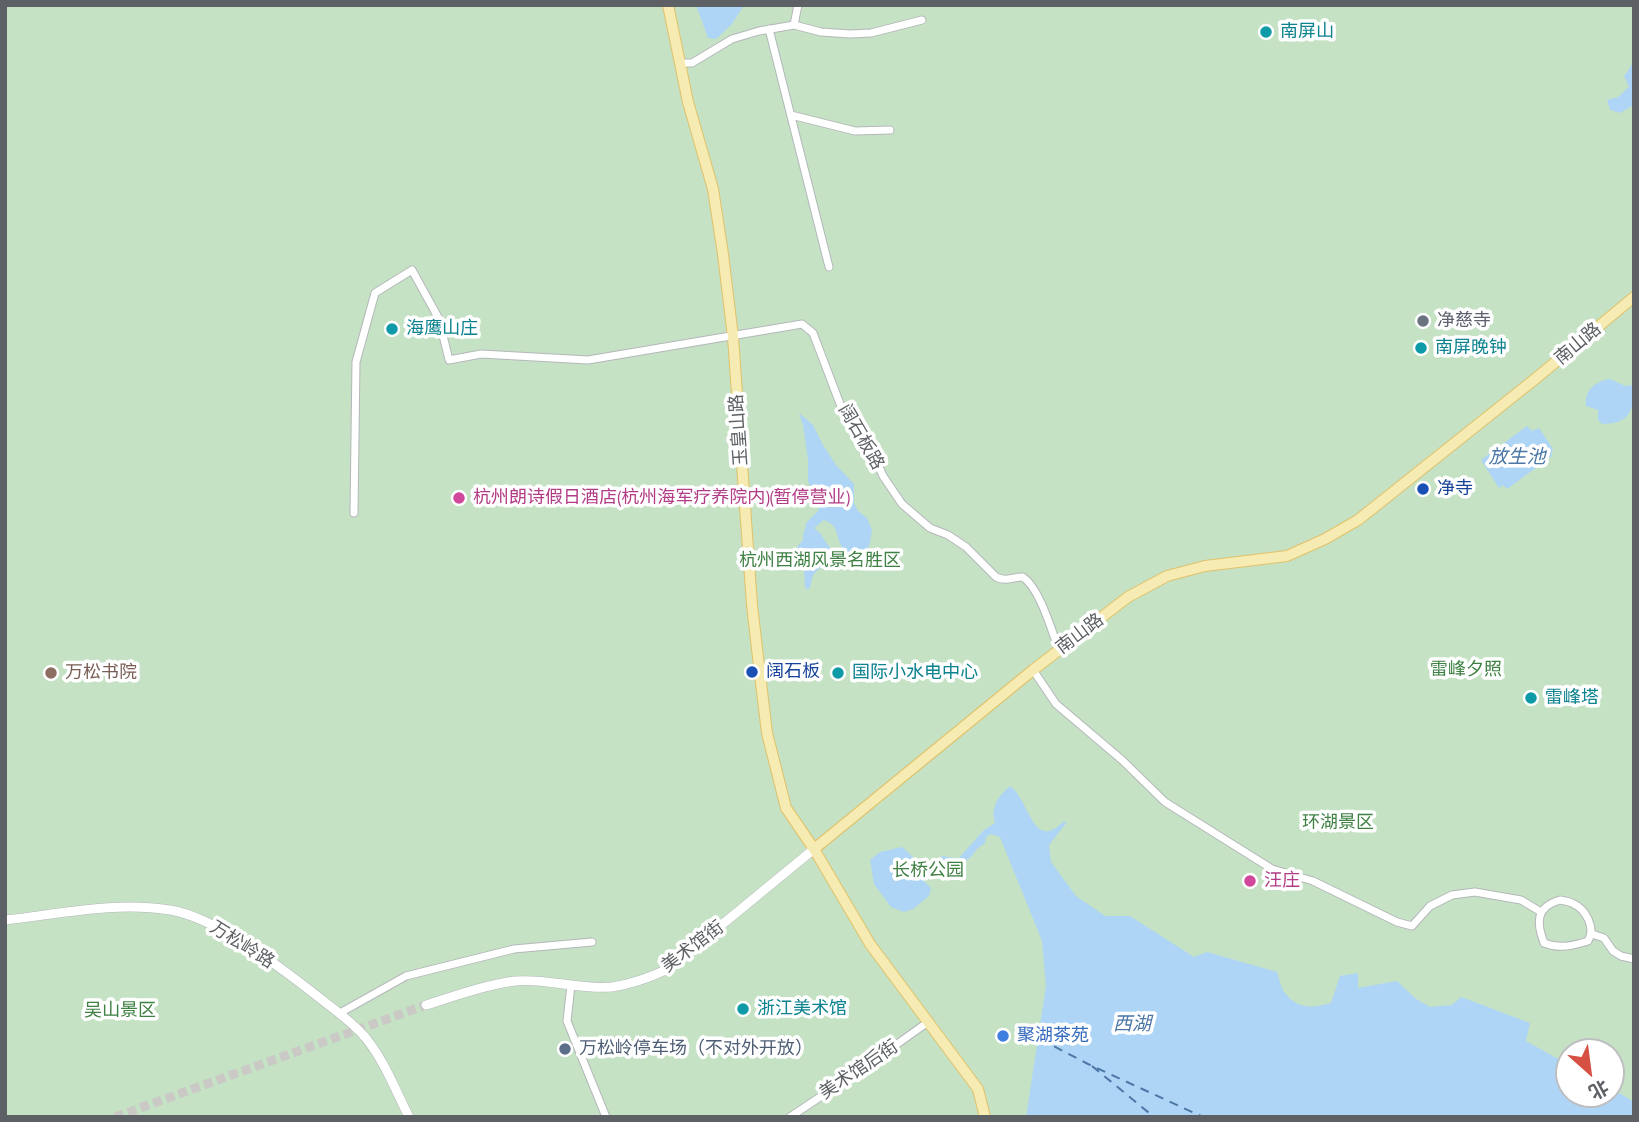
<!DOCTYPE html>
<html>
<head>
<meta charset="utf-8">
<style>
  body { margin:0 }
  #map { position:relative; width:1639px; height:1122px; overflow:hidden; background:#eeece5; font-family:"PT Sans Narrow","Noto Sans SC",sans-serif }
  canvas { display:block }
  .frame { position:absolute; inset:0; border:7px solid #5d6064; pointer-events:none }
  .north { position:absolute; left:1555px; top:1038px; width:70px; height:70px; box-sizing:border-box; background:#fff; border:2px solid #bebfc1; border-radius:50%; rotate:152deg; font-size:19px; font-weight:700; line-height:28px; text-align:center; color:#5d6064 }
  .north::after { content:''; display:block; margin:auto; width:24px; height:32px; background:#d65043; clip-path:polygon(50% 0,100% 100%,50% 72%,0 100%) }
</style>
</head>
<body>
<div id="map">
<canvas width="1639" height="1122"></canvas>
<div class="frame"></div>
<div class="north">北</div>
</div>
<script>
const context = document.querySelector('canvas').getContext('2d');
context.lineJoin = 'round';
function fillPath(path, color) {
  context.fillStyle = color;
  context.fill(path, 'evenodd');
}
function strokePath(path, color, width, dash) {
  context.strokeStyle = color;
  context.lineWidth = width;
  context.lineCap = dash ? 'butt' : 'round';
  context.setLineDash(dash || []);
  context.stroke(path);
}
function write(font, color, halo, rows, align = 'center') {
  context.font = font + ' "PT Sans Narrow","Noto Sans SC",sans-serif';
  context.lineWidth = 7;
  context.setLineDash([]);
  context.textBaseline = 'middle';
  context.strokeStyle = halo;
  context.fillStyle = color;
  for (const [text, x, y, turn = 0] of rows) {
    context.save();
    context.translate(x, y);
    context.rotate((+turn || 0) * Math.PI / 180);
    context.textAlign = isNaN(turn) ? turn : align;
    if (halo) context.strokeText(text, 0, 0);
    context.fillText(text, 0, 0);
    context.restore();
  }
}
fillPath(new Path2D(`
  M5,5h1629v1112h-1629zM1569,1052h42v42h-42z`), '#c5e2c5');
fillPath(new Path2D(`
  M696,5h48l-12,19 -16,15 -8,-1z
  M1634,60v47h-4l-10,6 -10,-3 -3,-10 11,-3 11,-10 -5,-11 4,-5z
  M1610,379l15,7 9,-1c0,24 -3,39 -32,39l-4,-4v-10l-12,-4c-2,-16 10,-25 24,-27z
  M799,413l14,12 10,20 13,20 18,19v19l4,8 9,7 5,12 -2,13 -4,11 -10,6 -7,-1c-3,-5 -7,-10 -9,-16 -4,-11 -3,-18 -16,-23l-10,8c9,5 12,18 21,25 -5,16 -14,11 -21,21 -4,6 -1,10 -6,16l-3,-3 -1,-18 -6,-11 -1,-6 1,-6 5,-6c-1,-6 3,-10 3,-17l12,-12 1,-8 -11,-21v-22l-5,-35z
  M1527,426l5,5 7,-3 14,21 -2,4 1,3 -45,33 -4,-4 -4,3 -18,-28z
  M1010,786c20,14 22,66 53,36h4l-18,23 2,17 25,34 29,20h25l64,41 13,-5 70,20c2,6 4,16 8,21 13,17 28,15 46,10l9,-27 18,-3v15l39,-7 19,18 14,8 22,-2 9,-8 69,26 -4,18 43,24v29h42v-6l23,14v15h-608l20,-131 -4,-45 -42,-104 -9,-3 -5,3 -1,6 -8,6 -6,8 -23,16 -18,-2 -9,3 2,6 8,8 -2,8 -16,13 -9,3 -13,-5 -17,-23 -4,-24 10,-8 22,-5 21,19 20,-10 15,3 26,-29 11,-7c-5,-17 4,-27 15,-37z`), '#aed5f5');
strokePath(new Path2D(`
  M1040,1039l48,25 115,53
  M1092,1066l62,51`), '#4c77a6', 2, [9, 7]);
strokePath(new Path2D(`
  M115,1117l311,-112`), '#cac9c5', 9, [9, 4.5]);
const minor = new Path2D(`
  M794,25l4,-20
  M769,29l60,238
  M680,63h12l40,-24 27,-8 35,-6 27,7 29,2 21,-1 51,-13
  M791,115l64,16 35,-1
  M354,513l2,-151 19,-69 37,-23 27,49 10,41 32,-6 107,6 214,-36 11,9 32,84 12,10 8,10 18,39 19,28 28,24 18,7 18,12 30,30c10,5 16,0 27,0 17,12 28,52 36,73
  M1033,670l23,34 66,56 43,42 107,67 41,12 84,41 15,4 18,-20 22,-11 23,-3 46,8 20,12
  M1560,900c4,1 8,1 12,3 14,6 24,25 16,38 -16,5 -29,8 -44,2 -8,-21 -8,-36 16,-43z
  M1592,934l12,4 9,13 8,5 13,3
  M571,985l-4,36 39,96
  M340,1013l66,-37 108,-27 78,-7
  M790,1117l75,-50 63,-45`);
const tertiary = new Path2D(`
  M5,920c55,-6 110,-19 165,-10 46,7 114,60 151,89 15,12 31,23 44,38 19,23 31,54 44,80
  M426,1005c29,-9 59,-20 89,-24 32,-3 65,9 97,6 20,-3 37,-9 56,-18l146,-120`);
const primary = new Path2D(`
  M668,5l20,97 25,87 10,65 10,83 19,268 7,61 8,67 19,75 28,41 56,95 108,145 7,28
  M814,849l219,-179 95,-73 39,-21 38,-10 82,-10 38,-17 33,-19 177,-141 99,-82`);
strokePath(minor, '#b5b7ba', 9);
strokePath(tertiary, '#b5b7ba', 10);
strokePath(primary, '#e1c16a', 12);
strokePath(minor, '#fff', 7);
strokePath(tertiary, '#fff', 9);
strokePath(primary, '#f6ebb2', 10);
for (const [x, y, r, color] of [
  [1266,32,7,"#0f9aa8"],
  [1423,321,7,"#6b7280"],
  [392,329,7,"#0f9aa8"],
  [1421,348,7,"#0f9aa8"],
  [1423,489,7,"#1a4fb4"],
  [459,498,7,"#d1479c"],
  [752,672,7,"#1a4fb4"],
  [51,673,7,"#8d6e63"],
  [838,673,7,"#0f9aa8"],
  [1531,698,7,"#0f9aa8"],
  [1250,881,7,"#d1479c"],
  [743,1009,7,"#0f9aa8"],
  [1003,1036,7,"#3f7fe0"],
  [565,1049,7,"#5c6f8a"]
]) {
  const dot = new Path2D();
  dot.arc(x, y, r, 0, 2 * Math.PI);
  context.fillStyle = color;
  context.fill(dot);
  strokePath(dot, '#fff', 2.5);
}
write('18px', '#0d838f', '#fff', [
  ["南屏山",1280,32],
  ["海鹰山庄",406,329],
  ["南屏晚钟",1435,348],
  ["国际小水电中心",852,673],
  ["雷峰塔",1545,698],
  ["浙江美术馆",757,1009]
], 'left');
write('18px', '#5b616d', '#fff', [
  ["净慈寺",1437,321]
], 'left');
write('18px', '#5d6064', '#fff', [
  ["南山路",1578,344,-40],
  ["玉皇山路",739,430,-94],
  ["阔石板路",861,437,60],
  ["南山路",1080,634,-37],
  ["万松岭路",242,945,32],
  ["美术馆街",693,947,-37],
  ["美术馆后街",859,1070,-34]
]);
write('18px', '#164399', '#fff', [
  ["净寺",1437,489],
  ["阔石板",766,672]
], 'left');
write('18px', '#b23c85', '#fff', [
  ["杭州朗诗假日酒店(杭州海军疗养院内)(暂停营业)",473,498],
  ["汪庄",1264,881]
], 'left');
write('18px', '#3f8143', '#fff', [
  ["杭州西湖风景名胜区",820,561],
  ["雷峰夕照",1466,670],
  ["环湖景区",1338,823],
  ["长桥公园",928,871],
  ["吴山景区",120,1011]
]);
write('18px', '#785e54', '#fff', [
  ["万松书院",65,673]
], 'left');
write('18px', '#366cbe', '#fff', [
  ["聚湖茶苑",1017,1036]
], 'left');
write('18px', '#4e5e75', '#fff', [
  ["万松岭停车场（不对外开放）",579,1049]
], 'left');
write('italic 19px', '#4c77a6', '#fff', [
  ["放生池",1517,458],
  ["西湖",1132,1025]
]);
</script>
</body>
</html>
